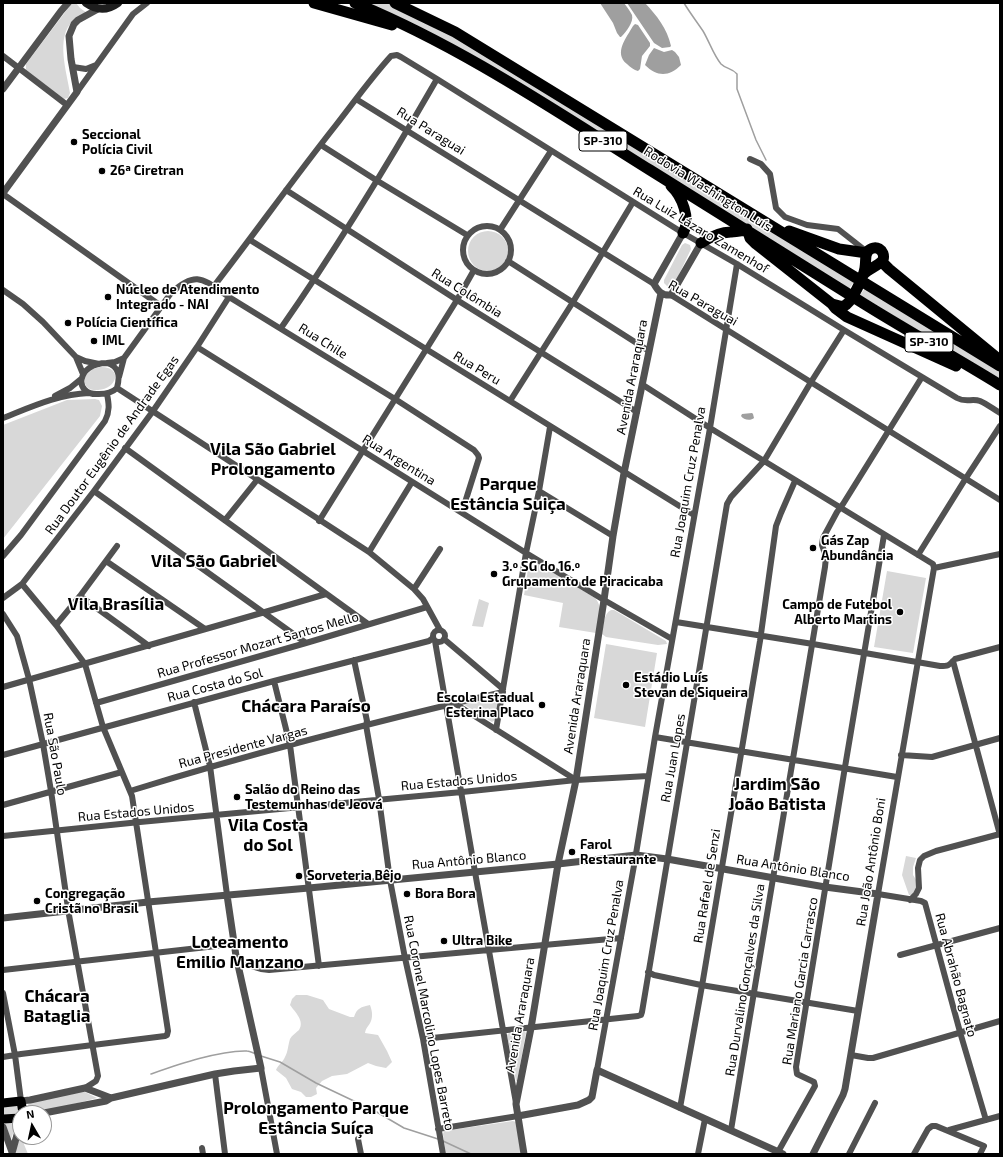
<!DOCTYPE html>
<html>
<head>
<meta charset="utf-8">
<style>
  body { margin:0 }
  #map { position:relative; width:1003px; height:1157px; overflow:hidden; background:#fff; font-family:"Exo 2",sans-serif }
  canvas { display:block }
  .frame { position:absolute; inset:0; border:4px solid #000; pointer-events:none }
  .north { position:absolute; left:12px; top:1105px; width:40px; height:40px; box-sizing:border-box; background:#fff; border:1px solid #999; border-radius:50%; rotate:351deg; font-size:11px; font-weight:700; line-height:16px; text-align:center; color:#000 }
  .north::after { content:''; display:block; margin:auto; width:14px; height:18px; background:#000; clip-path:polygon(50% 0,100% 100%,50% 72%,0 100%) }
</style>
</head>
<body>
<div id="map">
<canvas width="1003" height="1157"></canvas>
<div class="frame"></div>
<div class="north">N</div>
</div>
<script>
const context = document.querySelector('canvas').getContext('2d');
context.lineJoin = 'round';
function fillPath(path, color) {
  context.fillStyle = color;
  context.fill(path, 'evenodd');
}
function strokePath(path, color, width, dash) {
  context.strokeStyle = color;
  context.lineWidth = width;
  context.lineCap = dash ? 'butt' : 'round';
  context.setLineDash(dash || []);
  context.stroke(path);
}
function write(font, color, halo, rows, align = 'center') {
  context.font = font + ' "Exo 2",sans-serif';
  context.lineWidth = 3;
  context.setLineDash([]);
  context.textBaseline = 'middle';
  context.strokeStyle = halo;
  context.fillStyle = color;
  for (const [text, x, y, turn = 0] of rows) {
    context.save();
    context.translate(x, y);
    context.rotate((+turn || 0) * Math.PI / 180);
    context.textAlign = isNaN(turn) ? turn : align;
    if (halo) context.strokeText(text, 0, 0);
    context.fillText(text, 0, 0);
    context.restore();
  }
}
fillPath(new Path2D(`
  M72,3h4l4,5 7,5c-5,3 -10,5 -14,8 -18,16 -6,52 -3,72l-2,5 -4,1 -38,-28v-7z
  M364,3h24l72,36 395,241 -6,9z
  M468 251a20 20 0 1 1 40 0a20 20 0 1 1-40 0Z
  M685,243l5,2 1,4 -17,36 -2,2h-4l-4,-4v-3l18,-35z
  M866,287l134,82v12l-140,-86z
  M100,367c23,-1 18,22 -2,23 -6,0 -10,0 -13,-6v-8l8,-7z
  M95,399l4,1 3,6 -2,10 -97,123v-114l64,-25z
  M535,564h5l55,34c9,9 3,24 1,35l-37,-6 4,-24 -39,-8 4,-26 2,-3z
  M887,571l39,7 -13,75 -39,-6z
  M479,599l10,4 -6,24 -11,-1z
  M611,610h3l5,3 47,28 1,3 -9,1 -52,-8 -4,-3c2,-9 1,-20 9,-24z
  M606,644l51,9 -12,74 -51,-9z
  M498,696l1,2 -4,22 -3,2 -29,-18z
  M906,856l10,2 -3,9v8l4,6v7l-5,7h-3l-7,-20z
  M296,995h11l16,5 6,9 21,8h4c3,-9 7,-10 16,-12 2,5 3,11 1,16 -2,5 -5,6 -6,12l13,2 9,16 5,11 -6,6 -10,-2 -8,-3 -21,11 -15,2 -10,5 -6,7 1,6 -6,3h-5l-5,-5 -9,-3 -6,-11 -10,-8c2,-5 7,-8 9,-13 3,-5 3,-12 5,-18 2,-4 6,-6 9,-9 6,-9 -4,-18 -9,-25l2,-6z
  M525,1032l1,1 -9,48h-1l-9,-46 2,-2z
  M83,1091l14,7 -57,15 -7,-1 -6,-5 2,-4z
  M15,1104l3,2 1,7 -16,2v-9z
  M513,1121l3,1 5,32h-75l-3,-20 1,-3z
  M17,1122v1l-6,16 -6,-16z
  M20,1137h1l7,17h-12l-1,-3z`), '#d8d8d8');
fillPath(new Path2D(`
  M600,3h24c3,4 6,8 8,12 2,7 -6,17 -11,22h-1l-3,-4 -4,-10z
  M627,3h18c12,13 22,25 26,43l-1,1 -8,1 -8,-5z
  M635,24l3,1 12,18v3l-8,10 -2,13 -2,2c-4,-1 -8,-4 -11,-7 -14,-11 0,-27 6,-38z
  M654,48l10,4 8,-2 3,2 4,5 2,8c-12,12 -24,12 -36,0l4,-10z
  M752,413l1,1 1,4c-3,3 -11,2 -13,-2l1,-2z`), '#9f9f9f');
strokePath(new Path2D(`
  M684,3c6,10 13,19 19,28 6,10 11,25 18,33 5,5 11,4 16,10v15l19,51 10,20
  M261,1056l19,6 36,21 59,28 29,17 34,11
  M151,1074c26,-9 69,-24 96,-23 3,0 6,2 9,3
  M443,1141l28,13`), '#9f9f9f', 1.5);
strokePath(new Path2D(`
  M3,56l64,49
  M73,67l13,2 10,-4
  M77,92l56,-78 14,-11
  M356,99c100,61 198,124 298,185
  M321,145l55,35 91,55
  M750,159l11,5 9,10 6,34 9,9 22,8 31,4 28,22
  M286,190l171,110 180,112
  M3,194l158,112
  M463 250a24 24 0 1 1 48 0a24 24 0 1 1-48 0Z
  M500,230l51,-79
  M250,240l444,275
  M508,261l141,90
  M214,286c41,-53 80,-108 122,-161 18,-23 35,-47 55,-69l6,-1 4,2 36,22 246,154 54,31 107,66 113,68c9,5 15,0 23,3 7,3 13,8 20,12
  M3,290l20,14 20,18 33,35 9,4 14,3
  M671,295l329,205
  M281,328c56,-80 107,-164 156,-249
  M197,347l329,206 78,47 68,39
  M76,357l7,17
  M107,363c13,4 13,14 10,25 -5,5 -11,6 -18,6 -26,2 -23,-31 8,-31z
  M107,363l8,-1 9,-4
  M119,377l5,-19 47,-65c26,-24 33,-13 58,4l166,102 79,51 4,5 1,3 -17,54
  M643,385l67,43 223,136 1,4
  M117,388l252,164 45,37 9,10 17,31
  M55,396l15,-8 11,-9
  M510,401l63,-99 60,-100
  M3,418c28,-11 56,-24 86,-25
  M125,448l243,176
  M94,491l212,152
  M539,491l74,45
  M225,520l32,-40
  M319,521l138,-221 17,-30
  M369,552l43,-70
  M918,555l48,-77 34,-52
  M3,556l18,-21 84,-114c5,-10 4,-17 2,-27
  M106,561l99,68
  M934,568l-56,326 43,7 4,2 35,129 26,88
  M934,568l66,-14
  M414,589l26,-40
  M80,596l69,50
  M3,598l19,-14 72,-93 59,-80 44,-64 32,-50
  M3,614l14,22 12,43 14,65 8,47 18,124 29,161 -2,5 -11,7
  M676,622l137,22 127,22c10,0 9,-1 15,-7l45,-12
  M56,625l24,-29 37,-50
  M433 636a6 6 0 1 1 12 0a6 6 0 1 1-12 0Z
  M444,639l59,50
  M435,641l40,231 41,231
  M354,660l13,61 -1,4 13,74 11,81 15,78 18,81 20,115
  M953,661l47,174
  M274,681l16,64 29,221
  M3,687l262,-75 61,-18
  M194,702l16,64 17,129
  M96,703l210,-60 121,-36
  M454,703l122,77
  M496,730l30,-177 13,-62 11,-64
  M655,737l242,40
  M3,755l271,-74 155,-40 4,-3
  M901,755l31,2 68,-19
  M130,791c123,-38 247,-70 373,-99
  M3,805l119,-33
  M3,836l137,-14 322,-30 114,-12 72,-4
  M910,900l6,-6 3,-6 -1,-20 2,-8 4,-4 12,-5 64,-17
  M900,955l100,-27
  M236,956c10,9 20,13 33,14l352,-32
  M3,970l231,-26
  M648,972l6,3 47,10 157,26
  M3,993l12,62 6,46
  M423,1039l215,-23 3,-1 1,-3c27,-169 58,-338 85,-508l4,-7 33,-36 47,-79 33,-52
  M851,1055l17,3h5l127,-37
  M3,1057l18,-3 144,-18 2,-1 1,-4 -36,-235 -29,-69 -18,-63 -29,-39 -34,-41
  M261,1068l16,86
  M597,1070l38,-210 20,-123 55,-309 27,-164
  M215,1074l10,80
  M680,1108l23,-128 57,-339 16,-115 5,-13 14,-32
  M438,1129l80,-13
  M731,1130l94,-563 1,-10 -4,-12 1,-7 14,-26 6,-8 79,-127
  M949,1130l51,-14
  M358,1139l3,15
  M202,1148l1,6
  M778,1152l37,-66 -1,-4 -17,-8 -1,-7 48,-294 40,-238
  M698,1154l7,-35
  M849,1154l26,-51
  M914,1154l14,-25 4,-3h4l48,20 -4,8`), '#515151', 6);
strokePath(new Path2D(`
  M3,89l58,-78 7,-8
  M3,193l74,-101 -6,-33 -2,-23 5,-12 4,-4 20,-11
  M683,233l-29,51c4,7 8,12 17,11l30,-52
  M3,918l145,-16 161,-14 249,-24 78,-9 31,4 158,28 53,7 -33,195 -2,6 -30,59
  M21,1101l9,-1 55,-12 26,10
  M44,1113l62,-12 5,-3 104,-24 19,-3 27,-3 -25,-112 -9,-61
  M518,1116l60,-11 11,-5 3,-3 5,-27 186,84
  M3,1127l9,25
  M12,1153l8,-29
  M524,1154l-8,-50 15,-76 27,-164 18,-84 28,-180 9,-64 11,-63 37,-180`), '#515151', 7);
strokePath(new Path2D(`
  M86,3c10,7 21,8 32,0`), '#1e1e1e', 8);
strokePath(new Path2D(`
  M3,1103l18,-2 2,12
  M3,1119l17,-1`), '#000', 9);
strokePath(new Path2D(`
  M314,3l78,22
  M355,3c105,43 199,107 295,167 69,43 138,86 208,130 46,29 95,56 142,85
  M395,3l60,29 545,334
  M671,186c11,10 20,33 12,47
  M789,231l50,18 28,4
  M701,243c9,-6 19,-11 30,-11 6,-1 10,0 16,-3l3,9 6,6 76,60 3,4 12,9 109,49
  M882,262l7,7 107,88
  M832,304c4,1 9,3 12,2 8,-3 20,-31 21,-38 1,-6 0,-11 2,-16 8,-9 19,-2 16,8 -6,7 -14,8 -20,15`), '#000', 11);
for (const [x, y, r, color] of [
  [74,142,4,"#000"],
  [102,171,4,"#000"],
  [108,297,4,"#000"],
  [68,323,4,"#000"],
  [94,341,4,"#000"],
  [813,548,4,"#000"],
  [494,574,4,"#000"],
  [900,612,4,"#000"],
  [626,685,4,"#000"],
  [542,705,4,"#000"],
  [237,797,4,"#000"],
  [572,852,4,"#000"],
  [299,876,4,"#000"],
  [407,894,4,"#000"],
  [37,901,4,"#000"],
  [444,941,4,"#000"]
]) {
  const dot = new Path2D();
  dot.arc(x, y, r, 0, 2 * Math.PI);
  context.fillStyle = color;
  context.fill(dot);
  strokePath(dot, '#fff', 1.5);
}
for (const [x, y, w] of [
  [603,141,48],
  [929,342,48]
]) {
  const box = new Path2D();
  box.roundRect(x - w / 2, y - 10, w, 20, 3);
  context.fillStyle = '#fff';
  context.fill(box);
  strokePath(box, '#000', 1);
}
write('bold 12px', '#000', null, [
  ["SP-310",603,141],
  ["SP-310",929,342]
]);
write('13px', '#000', '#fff', [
  ["Rua Paraguai",431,131,32],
  ["Rodovia Washington Luís",708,189,32],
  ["Rua Luiz Lázaro Zamenhof",701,230,31],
  ["Rua Colômbia",467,293,32],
  ["Rua Paraguai",703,303,30],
  ["Rua Chile",323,341,32],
  ["Rua Peru",477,368,31],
  ["Avenida Araraquara",632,377,-79],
  ["Rua Doutor Eugênio de Andrade Egas",112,445,-54],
  ["Rua Argentina",399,460,32],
  ["Rua Joaquim Cruz Penalva",688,482,-80],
  ["Rua Professor Mozart Santos Mello",258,645,-16],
  ["Rua Costa do Sol",215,685,-15],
  ["Avenida Araraquara",577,696,-81],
  ["Rua Presidente Vargas",243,747,-15],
  ["Rua São Paulo",55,754,80],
  ["Rua Juan Lopes",673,758,-80],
  ["Rua Estados Unidos",459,781,-5],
  ["Rua Estados Unidos",136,812,-5],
  ["Rua Antônio Blanco",469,860,-5],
  ["Rua João Antônio Boni",871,862,-81],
  ["Rua Antônio Blanco",793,868,9],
  ["Rua Rafael de Senzi",707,886,-81],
  ["Rua Joaquim Cruz Penalva",606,955,-80],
  ["Rua Abrahão Bagnato",956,975,75],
  ["Rua Durvalino Gonçalves da Silva",745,980,-81],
  ["Rua Mariano Garcia Carrasco",800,981,-81],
  ["Avenida Araraquara",520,1015,-80],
  ["Rua Coronel Marcolino Lopes Barreto",429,1023,79]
]);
write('bold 13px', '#000', '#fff', [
  ["Seccional",82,135],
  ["Polícia Civil",82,150],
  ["26ª Ciretran",110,171],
  ["Núcleo de Atendimento",116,290],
  ["Integrado - NAI",116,305],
  ["Polícia Científica",76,323],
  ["IML",102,341],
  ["Gás Zap",821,541],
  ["Abundância",821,556],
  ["3.º SG do 16.º",502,567],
  ["Grupamento de Piracicaba",502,582],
  ["Campo de Futebol",892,605,"right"],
  ["Alberto Martins",892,620,"right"],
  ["Estádio Luís",634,678],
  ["Stevan de Siqueira",634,693],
  ["Escola Estadual",534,698,"right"],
  ["Esterina Placo",534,713,"right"],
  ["Salão do Reino das",245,790],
  ["Testemunhas de Jeová",245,805],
  ["Farol",580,845],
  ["Restaurante",580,860],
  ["Sorveteria Bêjo",307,876],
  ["Congregação",45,894],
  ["Cristã no Brasil",45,909],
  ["Bora Bora",415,894],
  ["Ultra Bike",452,941]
], 'left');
write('bold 17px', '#000', '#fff', [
  ["Vila São Gabriel",273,449],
  ["Prolongamento",273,469],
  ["Parque",508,484],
  ["Estância Suiça",508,504],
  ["Vila São Gabriel",214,561],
  ["Vila Brasília",116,604],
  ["Chácara Paraíso",306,706],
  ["Jardim São",777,784],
  ["João Batista",777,804],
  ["Vila Costa",268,825],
  ["do Sol",268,845],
  ["Loteamento",240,942],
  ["Emilio Manzano",240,962],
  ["Chácara",57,996],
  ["Bataglia",57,1016],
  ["Prolongamento Parque",316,1108],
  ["Estância Suíça",316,1128]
]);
</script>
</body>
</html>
